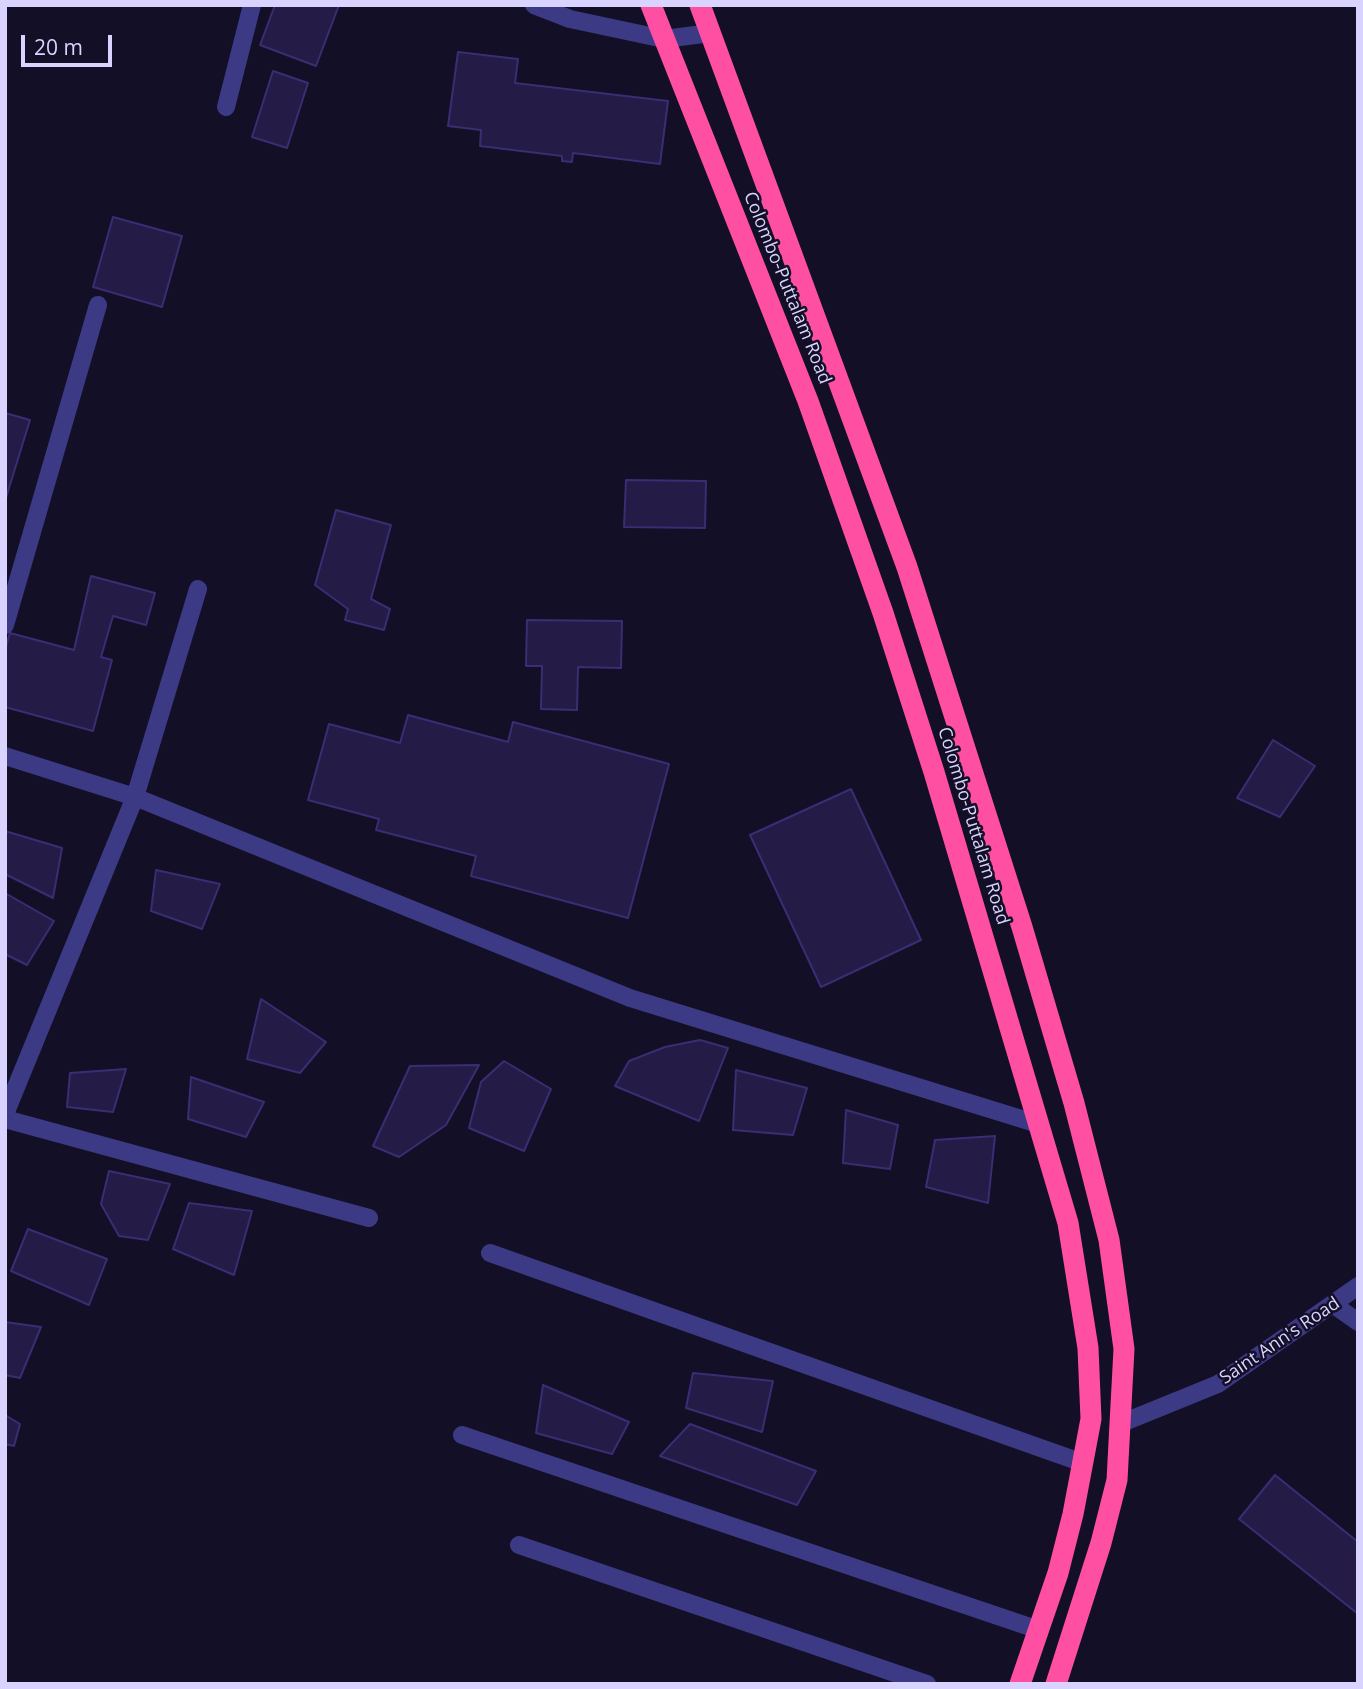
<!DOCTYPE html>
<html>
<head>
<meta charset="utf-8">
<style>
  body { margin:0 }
  #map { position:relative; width:1363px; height:1689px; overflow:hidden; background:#130f26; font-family:"Open Sans",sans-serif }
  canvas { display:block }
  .frame { position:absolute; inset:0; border:7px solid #d9d4ff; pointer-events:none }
  .scale { position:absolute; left:21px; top:35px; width:91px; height:32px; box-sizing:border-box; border:4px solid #d9d4ff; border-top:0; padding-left:9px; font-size:21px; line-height:24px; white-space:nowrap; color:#d9d4ff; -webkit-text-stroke:5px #130f26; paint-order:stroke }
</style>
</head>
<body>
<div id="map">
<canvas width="1363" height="1689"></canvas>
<div class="frame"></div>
<div class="scale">20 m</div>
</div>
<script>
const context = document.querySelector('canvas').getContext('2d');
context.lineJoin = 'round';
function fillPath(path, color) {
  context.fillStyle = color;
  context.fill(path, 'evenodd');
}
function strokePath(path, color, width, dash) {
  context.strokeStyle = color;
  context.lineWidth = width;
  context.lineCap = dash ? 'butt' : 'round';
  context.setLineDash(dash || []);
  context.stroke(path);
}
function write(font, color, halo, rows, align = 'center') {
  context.font = font + ' "Open Sans",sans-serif';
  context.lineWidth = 5;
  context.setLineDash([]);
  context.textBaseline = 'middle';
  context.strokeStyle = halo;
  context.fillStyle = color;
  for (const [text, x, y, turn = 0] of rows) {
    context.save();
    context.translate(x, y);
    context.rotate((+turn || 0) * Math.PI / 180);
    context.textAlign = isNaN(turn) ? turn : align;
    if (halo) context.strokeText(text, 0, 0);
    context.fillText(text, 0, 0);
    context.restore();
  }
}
const building = new Path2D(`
  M275,5h64l-23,61 -56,-21z
  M458,52l60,7 -3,24 153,18 -8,63 -87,-11 -1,9 -10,-1v-5l-82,-10 1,-16 -33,-4z
  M273,71l35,12 -21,65 -35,-11z
  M113,217l69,19 -20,71 -69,-20z
  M5,413l25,7 -25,81z
  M626,480l80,1 -1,47 -81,-1z
  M336,510l55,15 -20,74 19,10 -6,21 -39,-10 3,-11 -33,-24z
  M91,576l64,17 -9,32 -33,-9 -12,41 11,3 -19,71 -88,-24v-57l5,-17 64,17z
  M527,620l95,1 -1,47 -43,-1 -1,43 -36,-1 1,-43h-16z
  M408,715l100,27 5,-20 156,42 -41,154 -157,-42 5,-20 -100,-26 3,-11 -71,-19 21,-76 71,19z
  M1273,740l42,26 -35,51 -43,-19z
  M851,789l70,151 -100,47 -71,-152z
  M5,831l57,17 -9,50 -48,-24z
  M156,870l64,14 -18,45 -51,-18z
  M5,893l49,28 -27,44 -22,-11z
  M261,999l65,43 -26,31 -53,-14z
  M700,1040l28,8 -29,73 -84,-35 14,-25 36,-14z
  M504,1061l47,28 -27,62 -55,-23 12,-46z
  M479,1065l-33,60 -47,32 -26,-11 37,-80z
  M126,1069l-13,43 -46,-5 3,-34z
  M736,1070l71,18 -14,47 -60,-5z
  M191,1077l73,25 -18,35 -58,-18z
  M846,1110l52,15 -8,44 -47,-6z
  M995,1136l-7,67 -62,-16 9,-47z
  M109,1171l61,13 -22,56 -29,-4 -18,-32z
  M189,1203l63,8 -18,64 -61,-26z
  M28,1229l79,30 -18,46 -78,-34z
  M5,1322l36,5 -21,51 -15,-3z
  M693,1373l80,8 -11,51 -76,-24z
  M543,1385l86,37 -17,32 -76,-21z
  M5,1415l15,9 -6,22 -9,-2z
  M690,1424l126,47 -19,34 -137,-49z
  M1275,1475l83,67v72l-119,-95z`);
fillPath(building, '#241b47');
strokePath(building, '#3b2d73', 2);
strokePath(new Path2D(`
  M534,5l36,14 94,20 47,-6
  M226,107l26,-102
  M5,625l93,-320
  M5,756l130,41 495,201 408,126
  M5,1114l130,-317 63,-208
  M5,1119l364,99
  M490,1253l593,210
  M1334,1305l24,17
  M1122,1423l96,-39 140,-98
  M462,1435l577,195
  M519,1545l408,139`), '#3d3a85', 18);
strokePath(new Path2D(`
  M651,5l157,396 75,212 51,159 134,451 20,125 3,71 -18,95 -15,59 -38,111
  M700,5l207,562 115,360 52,176 35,137 15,109 -7,131 -16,63 -45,141`), '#ff4fa3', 21);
write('18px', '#d9d4ff', '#130f26', [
  ["Colombo-Puttalam Road",787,288,68],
  ["Colombo-Puttalam Road",973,826,73],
  ["Saint Ann's Road",1280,1341,-34]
]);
</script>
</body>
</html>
